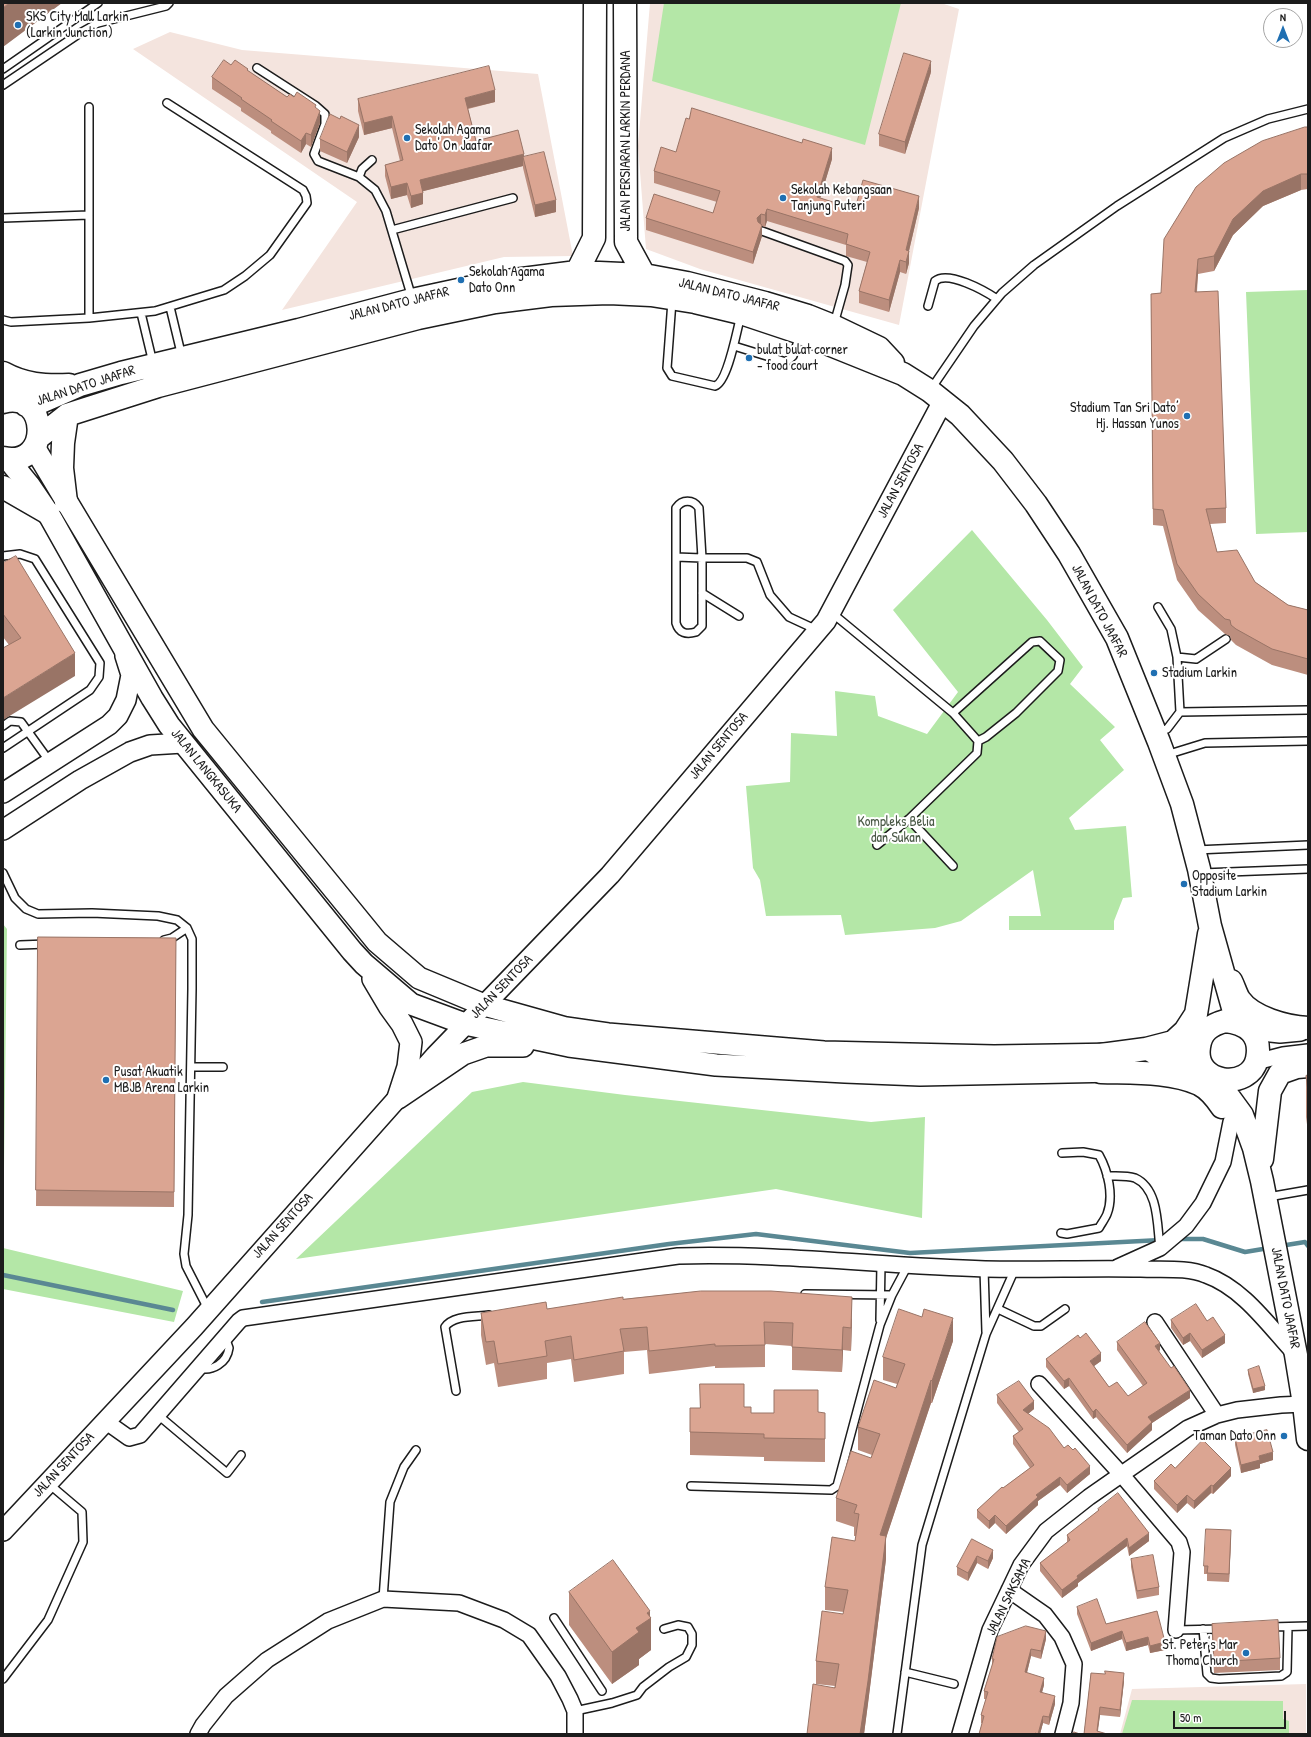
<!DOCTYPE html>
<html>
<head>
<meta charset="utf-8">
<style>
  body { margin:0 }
  #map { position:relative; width:1311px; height:1737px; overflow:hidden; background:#fff; font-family:"Patrick Hand",sans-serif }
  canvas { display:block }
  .frame { position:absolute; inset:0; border:4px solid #1c1c1c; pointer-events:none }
  .north { position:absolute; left:1263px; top:8px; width:40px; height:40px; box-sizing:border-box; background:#fff; border:1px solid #a4a4a4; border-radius:50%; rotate:0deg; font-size:11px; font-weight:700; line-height:16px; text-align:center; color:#1c1c1c }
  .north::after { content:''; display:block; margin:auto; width:14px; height:18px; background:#1f6fb2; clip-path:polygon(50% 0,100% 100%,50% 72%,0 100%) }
  .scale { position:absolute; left:1173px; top:1711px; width:113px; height:18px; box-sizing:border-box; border:2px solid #1c1c1c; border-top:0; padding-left:5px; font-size:12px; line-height:14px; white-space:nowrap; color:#1c1c1c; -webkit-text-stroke:3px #fff; paint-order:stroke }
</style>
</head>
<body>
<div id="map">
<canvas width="1311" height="1737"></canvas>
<div class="frame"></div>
<div class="north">N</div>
<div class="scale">50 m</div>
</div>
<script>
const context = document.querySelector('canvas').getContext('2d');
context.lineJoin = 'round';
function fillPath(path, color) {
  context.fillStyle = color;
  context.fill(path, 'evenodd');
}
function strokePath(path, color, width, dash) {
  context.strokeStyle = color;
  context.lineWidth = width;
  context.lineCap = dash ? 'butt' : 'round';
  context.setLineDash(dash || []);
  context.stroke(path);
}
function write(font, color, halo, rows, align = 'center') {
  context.font = font + ' "Patrick Hand",sans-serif';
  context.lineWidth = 4;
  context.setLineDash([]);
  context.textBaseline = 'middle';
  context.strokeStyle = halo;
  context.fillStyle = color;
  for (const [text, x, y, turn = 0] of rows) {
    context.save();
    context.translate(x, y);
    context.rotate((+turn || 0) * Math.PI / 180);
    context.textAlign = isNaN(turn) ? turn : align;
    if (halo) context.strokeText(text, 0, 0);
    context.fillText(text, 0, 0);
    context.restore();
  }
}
fillPath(new Path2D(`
  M650,3h291l18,6 -60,316 -199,-56 -54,-20 -8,-103z
  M170,32l72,18 296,24 35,182 -69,1 -222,53 75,-108 -224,-153z
  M1306,1684v50h-186l12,-45z`), '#f4e4de');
fillPath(new Path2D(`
  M664,3h237l-36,142 -213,-64z
  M1308,290v242l-52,2 -10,-242z
  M972,530l75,90 36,47 -13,17 45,43 -15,13 24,30 -55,48 6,12 51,-4 6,71 -9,1 -9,23v9h-105v-14h32l-8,-46 -72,51 -26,7 -90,7 -4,-20 -75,1 -6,-36 -7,-12 -7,-82 44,-4 1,-49 46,3 -2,-45 40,5 3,20 49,18 31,-42 -65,-82z
  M3,924l4,5 -4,319 180,43 -9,31 -171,-33z
  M523,1082l102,13 246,27 54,-5 -3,101 -146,-29 -480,70 176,-167z
  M1132,1700l151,1v18l6,2v13h-167z`), '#b4e7a7');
strokePath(new Path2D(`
  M1177,1239h26l42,13 24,-4
  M1280,1246l25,-4 3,4
  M3,1275l170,35
  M262,1302l407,-58 87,-10 154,19 251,-13`), '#5a8893', 4.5);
const service = new Path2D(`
  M257,68l59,38 9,8v10l-11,30 4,7 41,16 16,13 11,21 26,87
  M3,69l95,-66
  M3,85l77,-52 18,-10 68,-17 3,-3
  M359,177l3,-8 10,-9
  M3,218l86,-3
  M392,230l121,-32
  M762,231l83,30 3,4 -3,20 -11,39
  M672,301l-5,67 5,8 43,10c13,-4 22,-57 26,-71
  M928,306l7,-25c13,-11 50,10 62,18
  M170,307l12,50
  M141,313l12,50
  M89,318v-211
  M3,320l8,2 78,-4 66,-7 69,-21 21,-14 25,-21 37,-52 -1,-7 -3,-6 -136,-87
  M734,346l52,16 7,-6 7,-21
  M931,389l43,-63 28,-33 32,-28 83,-59 107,-68 44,-19 40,-10
  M3,556l17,-2 15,5 65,104 -1,14 -9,13 -87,58
  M676,557v66c3,10 10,12 20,9l6,-6v-68l-26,-1v-49c6,-9 17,-9 23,0l3,50h45l10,4 13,33 19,22 28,13
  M702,593l37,23
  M832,613l121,100 79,-71 8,-1 20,19 -2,11 -42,42 -30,24 -8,4
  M1177,657l19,2 30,-20
  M1180,712l128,-2
  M953,713l25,28 -1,12 -68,66 44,47
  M3,726l7,-5 11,1 29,40
  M1156,732l11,-3 13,-17 -3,-55 -6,-28 -13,-22
  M1166,755l39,-12 103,-2
  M877,845l32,-26
  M1196,850l112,-5
  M3,873l12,25 11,11 12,5 54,-1 66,3 19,4 10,8 5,11v50l-4,226 -4,39 2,12 22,43
  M1202,873l106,-4
  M164,940l8,-2 15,-10
  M20,945l27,-1
  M191,1067h32
  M1107,1176c8,0 19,-1 28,2 24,11 22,47 25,70
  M1268,1197l40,-7
  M1061,1233l6,1 32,-6c2,-4 6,-9 8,-14 7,-18 1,-43 -8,-59l-16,-3 -21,1
  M984,1269l2,63
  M805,1294l87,1
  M998,1309l36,17h7l24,-17
  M880,1320l1,-56
  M199,1368c13,4 28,-5 30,-20l-4,-11
  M456,1391l-11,-64c8,-12 31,-10 44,-12
  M158,1415l69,58 14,-18
  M691,1486l140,4 6,-4 43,-161 12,-30 16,-30
  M383,1599l7,-97 14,-35 12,-17
  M554,1618l48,73
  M1270,1627l38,-1
  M1203,1629l4,45 4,4 8,1 62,-3 6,-4 1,-45
  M1176,1630l46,-1
  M905,1672l49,12
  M3,1679l45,-59 35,-78 -1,-30 -33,-28
  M575,1711l37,-8 25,-8 6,-8 26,-20 17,-10 6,-12v-11l-4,-7 -10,-2 -14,4
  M897,1734l25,-189 64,-211 29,-65`);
const minor = new Path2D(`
  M1252,1032l28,3 21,-2
  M1256,1062l27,-7 25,-3
  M1118,1267l42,-19 26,-22 17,-23 20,-41 8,-40
  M1155,1322l62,93
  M1039,1384l82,90 58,68 3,10 -6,78
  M105,1421l24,17 11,-3 99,-114 4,-3 435,-62c103,-3 204,10 307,13 52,1 104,-1 156,0 21,1 46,-2 65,6 37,13 63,51 89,79
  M1009,1590l36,25 17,22 12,27 -3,39 -8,31
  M198,1734l5,-9 23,-29 41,-36 61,-39 55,-22 76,4 45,17 25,15 29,41 12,23 5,12v23
  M960,1734l30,-104 31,-65 25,-34 43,-34 99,-69 29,-13 20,-5 44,-5 23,-1`);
const tertiary = new Path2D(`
  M3,793l106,-68 9,-9 8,-16 5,-25 -6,-19
  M3,830l77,-50 50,-28 20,-7 33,-2
  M3,1531l191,-204 241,-271 175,-181 216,-254 117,-220`);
const secondary = new Path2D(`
  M3,385l14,16
  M34,447l169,282 174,213 42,36 65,27 82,23 42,6 216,18 170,4 125,-2
  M8,459l21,26 19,28 104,185 17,27 183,226 12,13 47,40 54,20 104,22 147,19 129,7 75,3 197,-4
  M373,979l16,27 13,18 9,18 -3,25 -10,31
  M1152,1052c20,-1 32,0 48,-12
  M1157,1069l21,-2 25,2
  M398,1098l65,-44 23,-8h37`);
const primary = new Path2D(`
  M625,3l1,239 18,33
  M577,272l17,-34 1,-235
  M3,373c22,12 41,13 66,12
  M3,402c46,-13 49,67 0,56
  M26,405l15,-3 39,-17 41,-12 178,-43 113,-30 79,-17 86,-11 67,3 43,8 78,20 43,13 25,10 46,22 14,15
  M38,438l29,-23 91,-29 260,-68 77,-16 56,-7 58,-2 42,2 44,7 46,11 60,20 102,41 27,17 30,24 43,46 33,43 33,50 48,84 42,104 23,62 17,65 11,57 27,96
  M3,487l45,26
  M66,502l-4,-34 1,-25 4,-28
  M1231,981c3,6 5,13 8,18 13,19 48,28 69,29
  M1225,1021c22,2 37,14 32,38 -7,32 -64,26 -58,-12 2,-16 12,-22 26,-26z
  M1101,1055l45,-6 27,-7 12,-11 11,-17 13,-80
  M1101,1072c30,1 70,-1 98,12 10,5 17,14 23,23
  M1215,1078l27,37 12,33 8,33 34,174 8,49 4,35
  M1262,1159l8,-68 10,-18 17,-6 11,-1`);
strokePath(service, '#1c1c1c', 10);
strokePath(minor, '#1c1c1c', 18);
strokePath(tertiary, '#1c1c1c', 22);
strokePath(secondary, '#1c1c1c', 24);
strokePath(primary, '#1c1c1c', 25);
strokePath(service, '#fff', 7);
strokePath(minor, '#fff', 15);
strokePath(tertiary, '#fff', 19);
strokePath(secondary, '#fff', 21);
strokePath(primary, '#fff', 22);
fillPath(new Path2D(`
  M231,65l17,6 39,26h7l22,12 4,14 -9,24 -5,-3 -5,9 -30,-20v-2l-30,-20v-3l-29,-19v-12z
  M931,72l-26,82 -26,-8v-12z
  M358,99l137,3 -27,7 8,32 48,15 32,56 -21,5 -12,-49v-2l-100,25v13l-12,4 -4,-13 -16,4 -6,-23v-11l15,-4 -8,-33 -28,7 -6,-24z
  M340,119l19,18 -12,26 -27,-12v-12z
  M1308,127v62l-7,1 -38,16 -30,29 -19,36 -16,3 -1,18 29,216v15l-16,1 7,28 38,30 33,23 20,5v65l-36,-10 -36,-20 -5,-5 -1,-4 -5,-2 -27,-24 -21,-30 -14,-54 -10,-1 -2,-231 10,-1z
  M676,152l156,7 -12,39 35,11 64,-1 -10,43v12l-3,11 -6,-2 -11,40 -30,-9v-12l8,-29 -21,-6v-11l-79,-24 -2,6 -3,-1v10l-9,28 -107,-34v-12l67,-5 4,-11 -63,-19v-12z
  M3,563l72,113 -66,-31 -6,-8z
  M38,937l138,1 -2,269 -138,-1z
  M1308,1075v57l-2,-15v-41z
  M623,1299l229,20 -1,32 -8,-1 -1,22 -50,-2v-24l-27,-2v23l-50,1v-2l-66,8 -2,-24 -23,2v22l-50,8 -3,-23 -24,4v16l-49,8 -4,-24 -8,2 -5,-30v-22l66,-4z
  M1171,1320l36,1 18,22 -23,15 -12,-17 -7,4 -12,-17z
  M953,1341l-21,62h-1l-45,135v21l-22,175h-57l28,-48 -19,-2v-23l27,-47 1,-2 -19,-2v-23l30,-46 1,-5h-2v-9l-18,-6v-23l35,-40 1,-3 -14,-5v-23l38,-39 1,-4 -14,-4v-23z
  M1117,1342l43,8 -1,1 31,47 -38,25v7l-25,23 -31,-36 -3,2 -24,-33 -5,3 -18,-22v-8l55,2 -7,5 15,21 19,9 15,-10 -26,-36z
  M1248,1370l17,20 -12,3 -5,-19z
  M997,1395l37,14 -6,5 62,60 -23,19 -7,-8 -22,16v4l-32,29 -11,-11 -6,6 -12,-11v-8l26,-22 27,-20 -17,-24v-8l6,-4 -22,-29z
  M744,1407l7,6h74v49l-61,-1v-4l-74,-2v-23l10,-24z
  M1235,1438l38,22 -13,4v4l-19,5 -6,-28z
  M1175,1468l56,8 -18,18 -2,-1 -17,16 -7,-6 -10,10 -23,-24v-8z
  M1098,1509l51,32 -20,15 -2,-10 -49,37v3l-16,12 -22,-27v-8l27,-20v-8l31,-24z
  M1231,1538l-2,44 -22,-1v-7h-3v-8z
  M972,1539l21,19 -5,11 -11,-6 -9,18 -11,-6v-8z
  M1131,1559l28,28v8l-22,4 -6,-32z
  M569,1592l81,25 1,33 -12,9v6l-27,19 -43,-59z
  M1077,1607l29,17 51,-13 8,39 -15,3 -2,-8 -22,6 -4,-12 -31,12 -14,-37z
  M1212,1624l68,34v12l-66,3 -2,-37z
  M1046,1639l-5,20 -10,-3 -4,17 17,12 -2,7 13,12 -6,21 -6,-2 -3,11h-61l3,-11h-1v-8l5,-16h-2v-8l8,-25v-7z
  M1091,1673l33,8 -4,36 -20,-2 -2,16 -14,3z`), '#bc8e7e');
fillPath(new Path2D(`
  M9,3h53l-59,44v-39z
  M931,61v11l-26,82v-12z
  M495,90v12l-30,7v-11z
  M320,111v12l-9,24v-12z
  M392,116v12l-28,7v-12z
  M359,125v12l-12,26v-11z
  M306,133v11l-5,9v-12z
  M832,148v11l-15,50v-12z
  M524,154v7l-1,-4v9l-103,26v-12z
  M1301,174v16l-38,16 -30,29 -19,36v-15l19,-37 30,-28z
  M407,183v12l-16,4v-12z
  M423,193v11l-12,4v-12z
  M919,196v12l-12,51 2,-8v12l-3,11v-24z
  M556,200v12l-21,5v-12z
  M767,209v12l-2,6v-12z
  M761,214v12l-4,4v-12z
  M762,225v11l-9,28v-12z
  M1198,259v15l-3,33v-15z
  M900,260v12l-11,40v-12z
  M75,653v23l-72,44v-22z
  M852,1297v22l-1,32v-23z
  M953,1318v23l-21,62v-22z
  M843,1327v23l-1,22v-22z
  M1190,1333v8l-7,4v-7z
  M1225,1335v8l-23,15v-8z
  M1160,1343v7l-5,4v-8z
  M1101,1353v8l-11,8v-8z
  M1069,1378v8l-5,3v-8z
  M931,1380v23l-45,135v21l-18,145 -4,30h-4l20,-199z
  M1265,1386v4l-12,3v-4z
  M1190,1390v8l-38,25v7l-25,23v-8l21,-28z
  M1034,1401v8l-11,9v-8z
  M1096,1409v8l-3,2v-7z
  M1273,1452v8l-13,4v4l-19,5v-8l18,-9z
  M1090,1466v8l-23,19v-8z
  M1231,1468v8l-18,18v-8z
  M1060,1477v8l-22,16v4l-32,29v-8l30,-31z
  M1211,1485v8l-17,16v-8z
  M1187,1495v8l-10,10v-8z
  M995,1515v8l-6,6v-8z
  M1231,1530v8l-2,44v-8z
  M1149,1533v8l-20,15v-8z
  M1127,1538v8l-49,37v3l-16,12v-8l15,-14z
  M993,1550v8l-5,11v-8z
  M977,1556v7l-9,18v-8z
  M650,1611v7h1v32l-12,9v6l-27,19v-32l24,-24 11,-15z
  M1046,1631v8l-5,20v-8z
  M1122,1631v8l-31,12v-8z
  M1148,1637v8l-22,6v-8z
  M1165,1642v8l-15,3v-7z
  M1031,1649v7l-6,24v-8z
  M1124,1673v8l-4,36v-7z
  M1044,1678v7l-4,15v-8z
  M1055,1696v8l-6,21v-8z
  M1100,1707v8l-3,19v-3z
  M1043,1716v7l-3,11h-2z`), '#997466');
const building = new Path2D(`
  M3,3h6l-6,5z
  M904,53l27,8 -26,81 -26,-8z
  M224,60l7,5 4,-5 13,9 -1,1 40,27 3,-3 4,3 3,-5 19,13 -1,2 5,4 -9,24 -5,-2 -5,8 -30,-20 1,-1 -31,-21 1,-1 -30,-21z
  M489,66l6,24 -30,8 11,43 42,-11 6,24 -104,26 3,13 -12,3 -4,-13 -16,4 -6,-22 18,-5 -11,-44 -28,7 -6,-24z
  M692,108l110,35 1,-4 29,9 -15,49 38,12 8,-29 56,16 -13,54 3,1 -3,11 -6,-2 -11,40 -30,-9 11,-39 -24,-8 2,-10 -81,-25 -2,6 -4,-1 -4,4 1,4 4,3 -9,27 -107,-34 8,-24 59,19 7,-22 -66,-20 7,-24 15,5 10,-34 3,1z
  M330,114l10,5 1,-3 18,9 -12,27 -27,-13z
  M1305,127h3v47h-7l-38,17 -30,28 -19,37 -16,3 -3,33 23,-1 8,217 -20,1 11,43 20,-2 18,32 33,23 20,5v49l-36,-10 -36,-20 -5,-4 -1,-5 -5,-1 -27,-25 -21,-30 -14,-54 -10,-1 -2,-215 10,-1 3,-54 32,-52 28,-24 38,-22z
  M544,152l12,48 -21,5 -12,-48z
  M16,556l59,97 -72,45v-50l18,-10 -18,-24v-51z
  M38,937l138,1 -2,254 -138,-2z
  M1308,1075v16l-2,-15z
  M701,1291h70l81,6 -1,31 -8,-1 -1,23 -50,-3 1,-24 -29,-1 1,23 -50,1v-2l-66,7 -2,-24 -27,2 4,22 -50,9 -3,-24 -26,5 2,15 -49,8 -4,-23 -8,1 -5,-29 65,-11 1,7 76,-12v2z
  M1196,1304l11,17 6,-4 12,18 -23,15 -12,-17 -7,5 -12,-18z
  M899,1309l23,8 2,-8 29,9 -21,63 -1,-1 -51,155 6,1 -18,145 -8,53h-53l6,-50 22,4 4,-24 -23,-3 6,-50 21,3 5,-24 -23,-3 7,-50 23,4 4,-27 -5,-1 3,-8 -21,-7 15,-47 20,7 9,-24 -22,-7 16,-47 22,8 9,-24 -22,-7z
  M1145,1322l15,21 -5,3 16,22 3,-2 16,24 -42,27 4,5 -25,23 -31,-36 -3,3 -24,-34 -5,3 -18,-22 32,-24 2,3 6,-5 15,20 -11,8 19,26 8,-5 11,14 19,-13 -30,-41z
  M1259,1366l6,20 -12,3 -5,-19z
  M1019,1381l15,20 -11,9 26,18 15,20 4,-3 5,5 2,-2 15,18 -23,19 -7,-8 -24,18 2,2 -32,29 -11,-11 -6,6 -12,-11 25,-23 1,1 31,-23 -21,-29 10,-7 -26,-34z
  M700,1384h44v23h7v6h23v-23h44v22l7,1v26l-61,-1v-4l-74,-2v-24h10z
  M1267,1430l6,22 -14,4 1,4 -19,5 -6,-27z
  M1203,1440l28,28 -18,18 -2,-1 -17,16 -7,-6 -10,10 -23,-24 17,-17 4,4z
  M1118,1493l31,40 -20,15 -2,-10 -50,38 1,2 -16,12 -22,-27 30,-23 -3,-5 32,-25 -1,-1z
  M1206,1529l25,1 -2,44 -22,-1 1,-7h-4z
  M972,1539l21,11 -5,11 -11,-5 -9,17 -11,-6z
  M1153,1555l6,32 -22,4 -6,-32z
  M613,1560l37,51 -3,2 4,5 -15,10 3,4 -27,20 -43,-60z
  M1097,1599l9,25 51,-13 8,31 -15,4 -2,-9 -22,6 -4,-12 -31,12 -14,-36z
  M1278,1620l2,38 -66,4 -2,-38z
  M1026,1626l20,5 -5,20 -10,-2 -6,23 19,6 -4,14 15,4 -6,21 -6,-1 -5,18 -3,-1v1h-56l5,-18 -3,-1 7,-23 -4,-1 10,-32h-2l5,-22z
  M1105,1671l19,2 -4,37 -20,-3 -3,24 10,3h-23l7,-61 14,1z
  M1074,1732l6,2h-6z`);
fillPath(building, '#dba592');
strokePath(building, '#997466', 1);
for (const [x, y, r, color] of [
  [18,25,4,"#1f6fb2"],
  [407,138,4,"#1f6fb2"],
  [783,198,4,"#1f6fb2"],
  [461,280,4,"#1f6fb2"],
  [749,358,4,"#1f6fb2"],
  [1187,416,4,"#1f6fb2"],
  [1154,673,4,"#1f6fb2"],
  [1184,884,4,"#1f6fb2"],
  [106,1080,4,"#1f6fb2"],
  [1284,1436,4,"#1f6fb2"],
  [1246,1653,4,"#1f6fb2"]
]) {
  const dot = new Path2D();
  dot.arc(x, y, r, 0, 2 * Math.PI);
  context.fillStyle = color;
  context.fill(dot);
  strokePath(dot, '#fff', 1.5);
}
write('14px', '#1c1c1c', '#fff', [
  ["SKS City Mall Larkin",26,17],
  ["(Larkin Junction)",26,33],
  ["Sekolah Agama",415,130],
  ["Dato' On Jaafar",415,146],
  ["Sekolah Kebangsaan",791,190],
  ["Tanjung Puteri",791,206],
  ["Sekolah Agama",469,272],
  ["Dato Onn",469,288],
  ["bulat bulat corner",757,350],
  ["- food court",757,366],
  ["Stadium Tan Sri Dato’",1179,408,"right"],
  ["Hj. Hassan Yunos",1179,424,"right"],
  ["Stadium Larkin",1162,673],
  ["Opposite",1192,876],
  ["Stadium Larkin",1192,892],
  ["Pusat Akuatik",114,1072],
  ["MBJB Arena Larkin",114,1088],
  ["Taman Dato Onn",1276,1436,"right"],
  ["St. Peter's Mar",1238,1645,"right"],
  ["Thoma Church",1238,1661,"right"]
], 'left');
write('14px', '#1c1c1c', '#fff', [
  ["JALAN PERSIARAN LARKIN PERDANA",626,141,-90],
  ["JALAN DATO JAAFAR",729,295,14],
  ["JALAN DATO JAAFAR",399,304,-14],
  ["JALAN DATO JAAFAR",86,386,-18],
  ["JALAN SENTOSA",901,481,-62],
  ["JALAN DATO JAAFAR",1099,611,62],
  ["JALAN SENTOSA",719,746,-50],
  ["JALAN LANGKASUKA",206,771,51],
  ["JALAN SENTOSA",502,987,-46],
  ["JALAN SENTOSA",283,1226,-48],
  ["JALAN DATO JAAFAR",1285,1298,79],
  ["JALAN SENTOSA",64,1465,-47],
  ["JALAN SAKSAMA",1009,1597,-64]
]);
write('14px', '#4a5946', '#fff', [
  ["Kompleks Belia",896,822],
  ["dan Sukan",896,838]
]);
</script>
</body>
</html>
